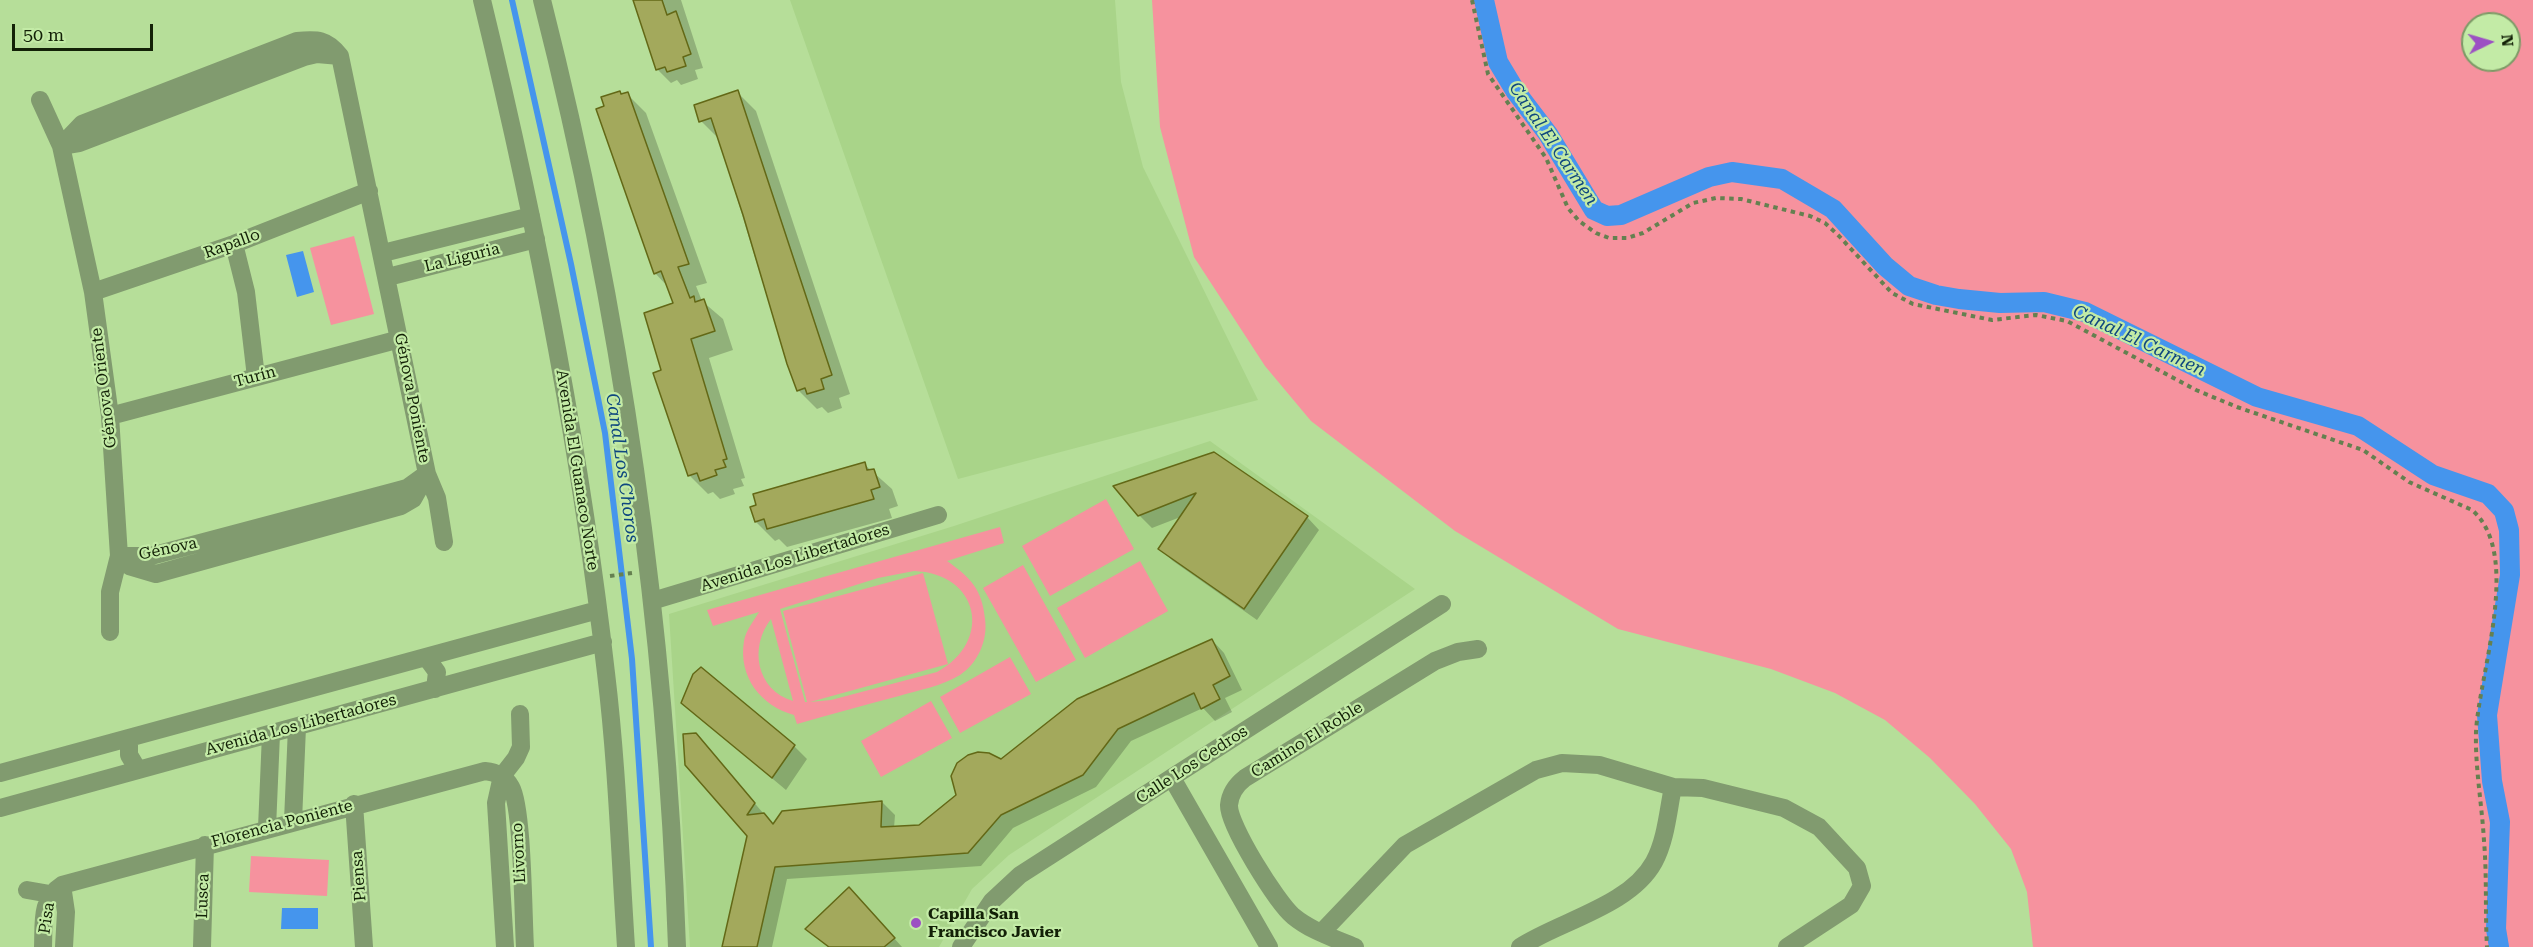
<!DOCTYPE html>
<html>
<head>
<meta charset="utf-8">
<style>
  body { margin:0 }
  #map { position:relative; width:2533px; height:947px; overflow:hidden; background:#b6de99; font-family:"Roboto Serif",serif }
  canvas { display:block }
  .north { position:absolute; left:2461px; top:12px; width:60px; height:60px; box-sizing:border-box; background:#c3eba6; border:2px solid #7d9a66; border-radius:50%; rotate:85deg; font-size:16px; font-weight:700; line-height:24px; text-align:center; color:#132107 }
  .north::after { content:''; display:block; margin:auto; width:21px; height:27px; background:#9c51c3; clip-path:polygon(50% 0,100% 100%,50% 72%,0 100%) }
  .scale { position:absolute; left:12px; top:24px; width:141px; height:27px; box-sizing:border-box; border:3px solid #132107; border-top:0; padding-left:8px; font-size:18px; line-height:21px; white-space:nowrap; color:#132107; -webkit-text-stroke:4px #c3eba6; paint-order:stroke }
</style>
</head>
<body>
<div id="map">
<canvas width="2533" height="947"></canvas>
<div class="north">N</div>
<div class="scale">50 m</div>
</div>
<script>
const context = document.querySelector('canvas').getContext('2d');
context.lineJoin = 'round';
function fillPath(path, color) {
  context.fillStyle = color;
  context.fill(path, 'evenodd');
}
function strokePath(path, color, width, dash) {
  context.strokeStyle = color;
  context.lineWidth = width;
  context.lineCap = dash ? 'butt' : 'round';
  context.setLineDash(dash || []);
  context.stroke(path);
}
function write(font, color, halo, rows, align = 'center') {
  context.font = font + ' "Roboto Serif",serif';
  context.lineWidth = 4.5;
  context.setLineDash([]);
  context.textBaseline = 'middle';
  context.strokeStyle = halo;
  context.fillStyle = color;
  for (const [text, x, y, turn = 0] of rows) {
    context.save();
    context.translate(x, y);
    context.rotate((+turn || 0) * Math.PI / 180);
    context.textAlign = isNaN(turn) ? turn : align;
    if (halo) context.strokeText(text, 0, 0);
    context.fillText(text, 0, 0);
    context.restore();
  }
}
fillPath(new Path2D(`
  M790,0h325l6,82 22,85 115,233 -300,79z
  M1210,441l205,148 -406,266 -37,34 -33,58h-249l-21,-333 285,-88z`), '#a9d489');
fillPath(new Path2D(`
  M1152,0h1381v947h-500l-6,-55 -16,-43 -36,-45 -45,-46 -45,-38 -50,-27 -64,-24 -153,-40 -163,-98 -144,-110 -46,-55 -71,-109 -34,-130zM2473,24h36v36h-36z
  M354,236l20,78 -43,11 -21,-77z
  M1106,499l28,50 -84,47 -28,-50z
  M1000,527l4,16 -57,18c24,17 35,28 38,58 3,21 -7,44 -25,56 -18,11 -41,15 -61,21 -34,9 -68,18 -102,28l-3,-9c-33,-9 -56,-38 -50,-74 2,-11 9,-19 15,-29l-46,14 -6,-16zM914,571c65,2 80,70 23,101l-106,28 -21,2 138,-38 -25,-91 -140,38 24,91h-2l-25,-93 98,-31zM771,619l22,82c-37,-11 -44,-54 -22,-82z
  M1140,561l28,50 -83,47 -28,-50z
  M1023,565l53,95 -40,22 -53,-94z
  M1010,657l21,37 -71,39 -20,-36z
  M931,701l21,37 -71,39 -20,-36z
  M251,856l78,4 -2,36 -78,-4z`), '#f6929e');
fillPath(new Path2D(`
  M303,251l11,41 -17,5 -11,-42z
  M282,908h36v21h-37z`), '#4595ed');
fillPath(new Path2D(`
  M634,0h47l22,68 -8,2 3,9 -17,6 -4,-5 -6,3 -14,-14z
  M737,92l19,19 94,283 -11,4 3,10 -14,5 -6,-6 -5,2 -19,-19 -20,-57 -59,-194 -18,-18z
  M627,94l19,19 61,170 -11,3 6,15 21,18 10,31 -24,8 36,120 -4,1 3,7 -11,3 2,5 -15,5 -7,-7 -5,2 -19,-19 -14,-171 -7,-17 -13,-14 -33,-177z
  M1214,453l93,64 12,13 -62,90 -84,-59 -13,-12 23,-33 -31,12 -13,-13z
  M864,464l28,25 6,17 -9,3 3,9 -105,29 -8,-8 -4,2 -19,-19z
  M1212,640l12,13 18,37 -17,8 7,14 -17,9 -12,-13 -72,33 -35,46 -83,41 -32,38 -194,13 -15,68h-48l24,-111 -52,-102 78,92 108,-24 13,13 -1,13 26,-2 81,-65z
  M682,703l112,43 13,13 -21,31z
  M859,899l43,48h-74l-21,-18z`), '#0003');
strokePath(new Path2D(`
  M512,0l59,264 34,169 27,226 19,288`), '#4595ed', 6);
strokePath(new Path2D(`
  M1484,0l14,62 18,30 32,42 46,76 13,6 14,-1 88,-38 23,-5 50,7 51,30 52,57 24,20 27,9 23,4 41,4 44,-1 41,10 172,85 101,29 75,49 55,19 16,17 5,19 1,45 -23,140 5,66 8,41 -4,107 3,18`), '#4595ed', 20);
const building = new Path2D(`
  M633,0h29l5,15 9,-4 15,43 -8,3 3,9 -19,6 -2,-5 -9,3z
  M738,90l94,285 -11,4 3,10 -17,5 -2,-6 -8,3 -10,-27 -44,-149 -32,-97 -12,4 -5,-17z
  M620,91l1,3 7,-2 61,172 -11,3 12,31 4,-2 1,6 9,-3 11,32 -24,8 36,120 -4,1 3,7 -11,3 2,5 -17,6 -3,-8 -9,3 -35,-103 8,-3 -17,-57 29,-10 -12,-32 -7,3 -58,-165 8,-3 -3,-9z
  M1214,452l94,64 -64,93 -86,-60 38,-56 -58,23 -25,-30z
  M865,462l2,8 7,-1 6,18 -9,3 3,9 -107,30 -3,-10 -9,3 -5,-15 6,-2 -3,-11z
  M1212,639l18,37 -17,9 7,14 -19,10 -7,-16 -76,36 -35,46 -82,40 -33,38 -193,14 -18,80h-35l25,-111 -62,-71 -2,-31 13,-1 59,70 -8,12 17,-2 9,11 9,-13 100,-10 -1,26 38,-2 37,-30 -5,-19 6,-13 11,-8 10,-3 11,1 12,6 76,-60z
  M701,667l94,78 -23,33 -91,-75 12,-29z
  M849,887l46,51 -11,9h-55l-24,-18z`);
fillPath(building, '#a3a95c');
strokePath(building, '#636816', 1.5);
strokePath(new Path2D(`
  M1472,0l16,74 58,84 22,50 11,13 17,12 13,5h18l16,-5 50,-30 23,-5 25,1 69,17 15,7 14,13 53,57 21,11 79,16 44,-5 31,6 129,69 41,17 126,43 46,32 63,28c51,44 7,163 4,222 -1,36 6,73 8,109 3,35 1,71 3,106
  M610,576l22,-3`), '#658050', 4, [4.5, 4.5]);
strokePath(new Path2D(`
  M482,0c54,222 98,446 124,673 11,91 14,183 20,274
  M542,0c79,310 124,627 135,947
  M40,100l21,46 32,146 17,124 9,140 -9,36v40
  M61,146l21,-22 215,-83c20,-2 30,-2 43,15l87,418 10,24 7,44
  M61,146l18,-3 225,-86 13,-3 23,2
  M234,244l12,48 10,85
  M383,253l148,-37
  M388,277l148,-38
  M93,292l141,-48 135,-53
  M110,416l290,-77
  M119,556l10,10 27,8 245,-68 12,-7 14,-25
  M119,556h32l245,-65 11,-3 18,-13
  M652,601l286,-86
  M426,657l11,15 -2,17
  M129,738v17l9,15
  M0,773l598,-163
  M1172,778l97,169
  M354,804l10,143
  M0,808l603,-166
  M293,821l4,-94
  M267,828l4,-94
  M62,885l4,27 -2,35
  M27,890l23,4
  M1322,932l83,-87 131,-75 26,-7 37,2 74,22 30,1 81,20 35,19 38,41 5,18 -11,19 -64,42
  M43,947c1,-23 -3,-48 19,-62l423,-114c11,1 20,5 26,16 12,21 12,129 14,160
  M202,947l3,-102
  M505,947l-9,-144 6,-27 14,-18 5,-11 -1,-33
  M961,947l31,-46 28,-26 422,-271
  M1355,947c-21,-9 -44,-16 -62,-31 -16,-14 -65,-91 -64,-111 1,-11 7,-20 16,-27l190,-117 23,-9 20,-3
  M1520,947c40,-26 110,-41 134,-85 12,-22 14,-51 19,-75`), '#819b6f', 18);
for (const [x, y, r, color] of [
  [916,923,6,"#9c51c3"]
]) {
  const dot = new Path2D();
  dot.arc(x, y, r, 0, 2 * Math.PI);
  context.fillStyle = color;
  context.fill(dot);
  strokePath(dot, '#c3eba6', 2);
}
write('16px', '#132107', '#c3eba6', [
  ["Rapallo",232,244,-20],
  ["La Liguria",462,258,-14],
  ["Turín",255,377,-15],
  ["Génova Oriente",104,388,-97],
  ["Génova Poniente",412,398,79],
  ["Avenida El Guanaco Norte",577,470,81],
  ["Génova",168,549,-12],
  ["Avenida Los Libertadores",795,558,-17],
  ["Avenida Los Libertadores",301,725,-15],
  ["Camino El Roble",1307,740,-32],
  ["Calle Los Cedros",1192,765,-33],
  ["Florencia Poniente",282,824,-15],
  ["Livorno",519,853,-93],
  ["Piensa",359,876,-94],
  ["Lusca",203,896,-88],
  ["Pisa",47,918,-81]
]);
write('bold 16px', '#132107', '#c3eba6', [
  ["Capilla San",928,914],
  ["Francisco Javier",928,932]
], 'left');
write('italic 18px', '#0f477f', '#c3eba6', [
  ["Canal El Carmen",1553,144,56],
  ["Canal El Carmen",2139,341,25],
  ["Canal Los Choros",622,468,82]
]);
</script>
</body>
</html>
